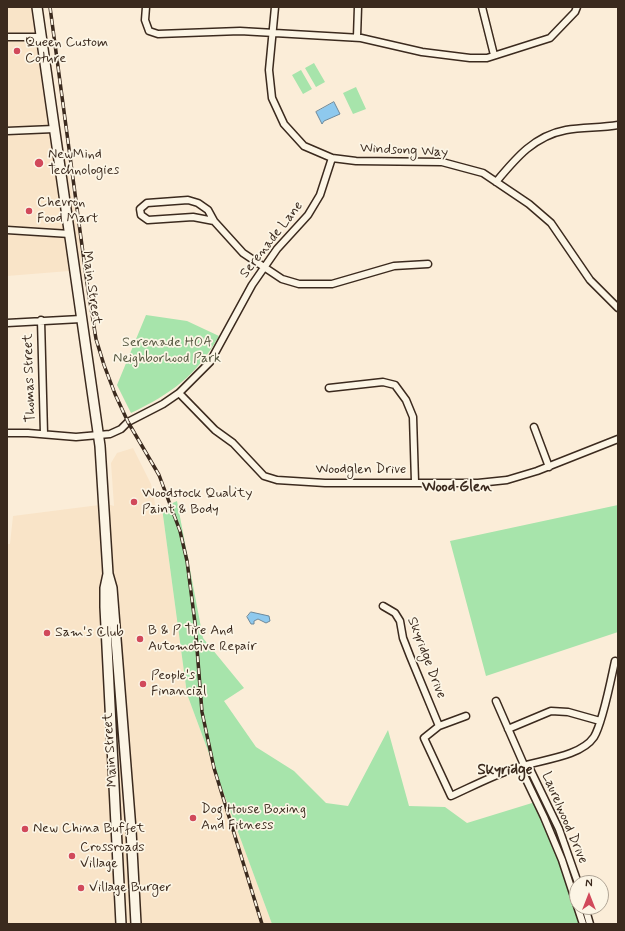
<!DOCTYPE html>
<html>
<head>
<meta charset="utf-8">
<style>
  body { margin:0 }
  #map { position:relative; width:625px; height:931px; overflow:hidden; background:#fbedd8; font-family:Mynerve,sans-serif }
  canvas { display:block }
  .frame { position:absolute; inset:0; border:8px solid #3b2a1e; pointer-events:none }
  .north { position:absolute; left:569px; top:875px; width:40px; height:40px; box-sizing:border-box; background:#fcf5e5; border:1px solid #afa495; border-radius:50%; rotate:0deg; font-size:11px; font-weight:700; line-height:16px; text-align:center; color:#3b2a1e }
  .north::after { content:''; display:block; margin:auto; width:14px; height:18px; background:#d1495b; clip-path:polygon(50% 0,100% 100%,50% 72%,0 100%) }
</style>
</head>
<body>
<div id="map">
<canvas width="625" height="931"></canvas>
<div class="frame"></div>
<div class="north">N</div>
</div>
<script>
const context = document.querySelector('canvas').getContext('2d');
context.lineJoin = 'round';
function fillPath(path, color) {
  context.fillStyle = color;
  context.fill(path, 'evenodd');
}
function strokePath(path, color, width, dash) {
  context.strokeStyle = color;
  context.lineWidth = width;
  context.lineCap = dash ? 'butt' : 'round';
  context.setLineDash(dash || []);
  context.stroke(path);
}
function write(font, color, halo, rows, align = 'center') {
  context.font = font + ' Mynerve,sans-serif';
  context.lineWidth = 3.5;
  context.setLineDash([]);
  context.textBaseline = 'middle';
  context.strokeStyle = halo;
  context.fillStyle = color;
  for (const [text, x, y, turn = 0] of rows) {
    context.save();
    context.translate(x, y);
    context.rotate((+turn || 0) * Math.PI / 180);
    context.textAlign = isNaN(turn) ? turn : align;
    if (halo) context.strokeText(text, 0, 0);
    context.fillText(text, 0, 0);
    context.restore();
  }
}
fillPath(new Path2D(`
  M7,7h35l1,26 37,205 2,36 -13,-3 -62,5z
  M133,448l18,36 5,25 6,-1 25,186 85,230h-265v-380h3l3,-28 94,-12 7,2 -3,-43 6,-10z`), '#f9e4c8');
fillPath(new Path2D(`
  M314,63l11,19 -9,5 -11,-19z
  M301,70l11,19 -9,5 -11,-19z
  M356,87l10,22 -13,5 -10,-21z
  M146,315l41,6 32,15c-22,39 -48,58 -88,77l-14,-28z
  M177,501l26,137 41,50 -20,13 32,46 38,24 32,32 22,3 40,-76 21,76 36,1 22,16 78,-24 32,96v12h4l6,17h-315l-85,-230 -25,-186z
  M618,505v127l-132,44 -36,-135z`), '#a7e4ab');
const water = new Path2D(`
  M334,102l6,12 -16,7 -2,3 -6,-12z
  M251,612l18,4 1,5 -4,2 -8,-4 -4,2v3h-3l-4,-7z`);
fillPath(water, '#8ec9ee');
strokePath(water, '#6d899b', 1);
const street = new Path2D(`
  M146,7l-1,13 4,11 9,3 82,-3 121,7 61,14 48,6h17l63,-20 25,-26 2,-5
  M275,7l-6,63 3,28 12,26 20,22 28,12 24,3 86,1 41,11 46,31 22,19 39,57 28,28
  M482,7l12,48
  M7,37h34
  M357,37l1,-30
  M7,131l47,-2
  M496,182c20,-24 38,-46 70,-52 17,-3 35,-2 52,-5
  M214,221l-21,-4 -45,3 -7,-5 -1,-6 7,-6 41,-3 10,3 10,7 6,11 29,32 39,26 17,5h33l62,-18 34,-2
  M7,230l63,4
  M41,320l3,114
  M7,323l74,-4
  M329,388l54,-6 12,3 11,15 7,17 2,65
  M179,393l36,37 18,13 31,33 13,4 48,3h153l29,-3 30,-9 81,-32
  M534,427l15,40
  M7,433h21l48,4 34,-3 11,-5 7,-7 35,-18 16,-11 31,-31 42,-77 25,-36 31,-34 12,-20 12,-37
  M383,606l12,7 5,8 3,17 7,18 29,70
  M496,701l28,64 6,4 29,60 19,54
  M466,716l-27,10 -15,12 27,58c20,-9 39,-19 59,-26 23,-10 69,-11 84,-33 9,-15 17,-58 21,-76
  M508,729l43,-18 17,1 32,9
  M524,765l-2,6 22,46 18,43 21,64
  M585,907l5,17`);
const secondary = new Path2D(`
  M37,7l63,439 8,128 4,14 19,242 5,94
  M108,574l-3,14v19l16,317`);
strokePath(street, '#3b2a1e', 9);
strokePath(secondary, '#3b2a1e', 12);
strokePath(street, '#fcf5e5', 6);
strokePath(secondary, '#fcf5e5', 9);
const rail = new Path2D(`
  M50,7l37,276 9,56 8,26 11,29 13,28 31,53 21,56 7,30 8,62 7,89 12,56 48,156`);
strokePath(rail, '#3b2a1e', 3.5);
strokePath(rail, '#fcf5e5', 2, [6]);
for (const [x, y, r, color] of [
  [17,51,4,"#d1495b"],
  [39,163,5,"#d1495b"],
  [29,211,4,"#d1495b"],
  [134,502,4,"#d1495b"],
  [47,633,4,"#d1495b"],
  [140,639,4,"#d1495b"],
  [143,684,4,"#d1495b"],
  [193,818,4,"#d1495b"],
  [25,829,4,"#d1495b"],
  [72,856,4,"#d1495b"],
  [81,888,4,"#d1495b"]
]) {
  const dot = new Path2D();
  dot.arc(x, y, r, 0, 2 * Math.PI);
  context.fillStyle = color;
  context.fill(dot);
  strokePath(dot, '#fcf5e5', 1.5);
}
write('14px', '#3b2a1e', '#fcf5e5', [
  ["Queen Custom",25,43],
  ["Coture",25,59],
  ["NewMind",48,155],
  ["Technologies",48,171],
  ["Chevron",37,203],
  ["Food Mart",37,219],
  ["Woodstock Quality",142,494],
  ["Paint & Body",142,510],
  ["B & P Tire And",148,631],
  ["Automotive Repair",148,647],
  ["Sam's Club",55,633],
  ["People's",151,676],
  ["Financial",151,692],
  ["Dog House Boxing",201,810],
  ["And Fitness",201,826],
  ["New China Buffet",33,829],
  ["Crossroads",80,848],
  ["Village",80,864],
  ["Village Burger",89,888]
], 'left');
write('14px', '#3b2a1e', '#fcf5e5', [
  ["Windsong Way",404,151,3],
  ["Serenade Lane",272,240,-52],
  ["Main Street",91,288,82],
  ["Thomas Street",30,378,-92],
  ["Woodglen Drive",361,470],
  ["Skyridge Drive",426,658,69],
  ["Main Street",111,750,-94],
  ["Laurelwood Drive",564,818,67]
]);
write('14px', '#565841', '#fcf5e5', [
  ["Serenade HOA",167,343],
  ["Neighborhood Park",167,359]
]);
write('bold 15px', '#3b2a1e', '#fcf5e5', [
  ["Wood Glen",457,488],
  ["Skyridge",505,771]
]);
</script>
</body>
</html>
